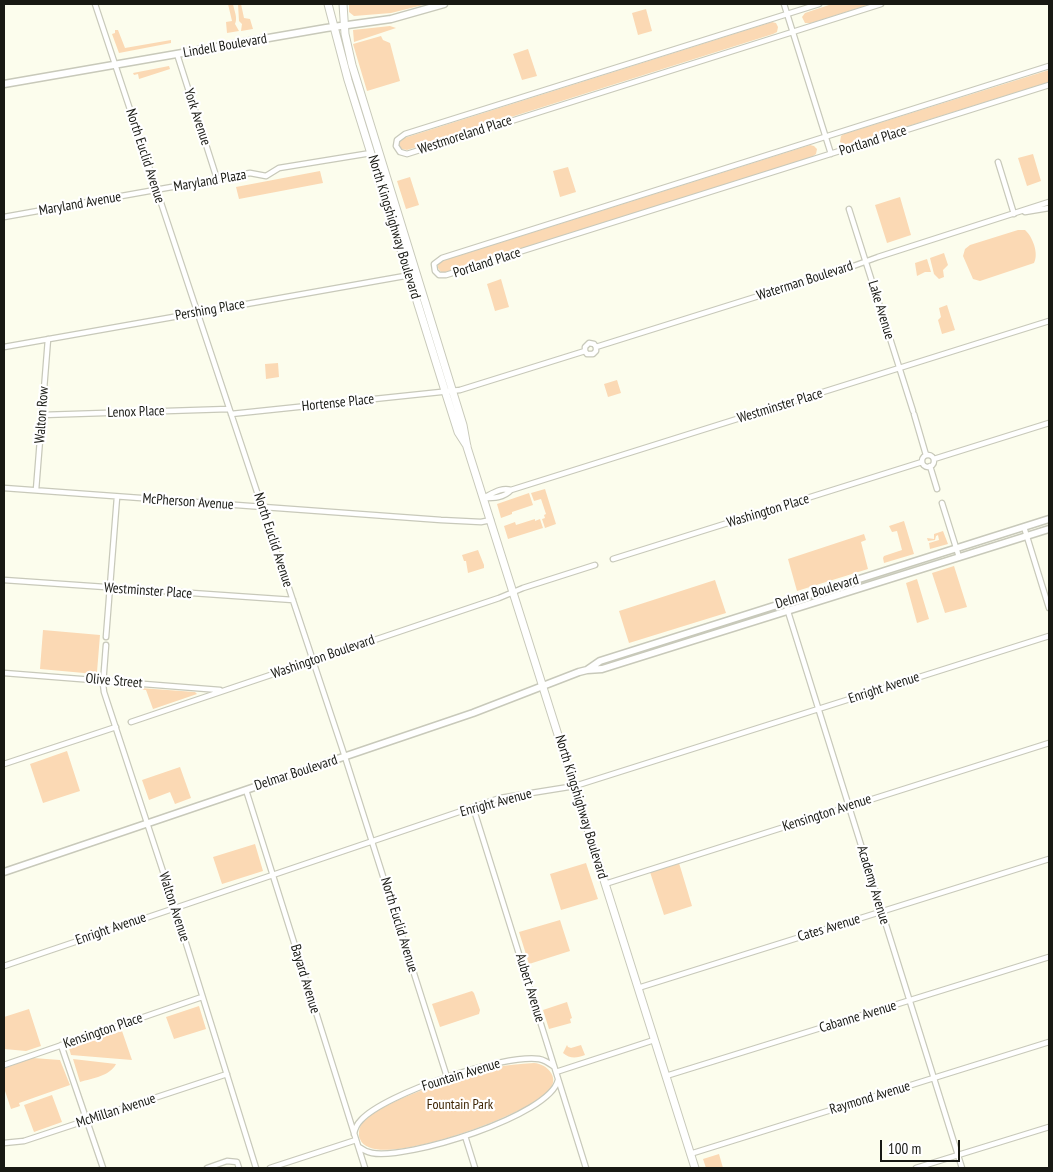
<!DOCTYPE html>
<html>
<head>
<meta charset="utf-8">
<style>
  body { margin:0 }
  #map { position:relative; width:1053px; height:1172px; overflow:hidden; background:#fcfded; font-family:"PT Sans Narrow",sans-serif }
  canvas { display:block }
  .frame { position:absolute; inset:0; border:5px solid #181913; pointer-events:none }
  .scale { position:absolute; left:880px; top:1140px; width:80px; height:22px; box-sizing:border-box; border:2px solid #181913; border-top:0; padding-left:6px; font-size:15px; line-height:18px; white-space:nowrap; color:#181913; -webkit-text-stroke:4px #fff; paint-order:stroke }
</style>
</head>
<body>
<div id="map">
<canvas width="1053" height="1172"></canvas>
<div class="frame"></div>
<div class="scale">100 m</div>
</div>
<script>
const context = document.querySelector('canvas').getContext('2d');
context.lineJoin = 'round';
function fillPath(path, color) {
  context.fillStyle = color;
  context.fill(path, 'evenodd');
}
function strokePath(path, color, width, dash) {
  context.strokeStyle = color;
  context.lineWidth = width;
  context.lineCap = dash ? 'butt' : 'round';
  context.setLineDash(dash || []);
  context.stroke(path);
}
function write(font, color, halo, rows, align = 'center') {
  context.font = font + ' "PT Sans Narrow",sans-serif';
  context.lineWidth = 4.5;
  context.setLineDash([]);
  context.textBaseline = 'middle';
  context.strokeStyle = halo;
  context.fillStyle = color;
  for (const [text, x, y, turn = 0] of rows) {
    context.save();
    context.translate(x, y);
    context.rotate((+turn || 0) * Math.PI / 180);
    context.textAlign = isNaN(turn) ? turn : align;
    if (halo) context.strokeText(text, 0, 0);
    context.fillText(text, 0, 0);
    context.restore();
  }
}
fillPath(new Path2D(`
  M228,4h5c1,7 5,13 2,20l4,7 -12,2 -1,-11 6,-1z
  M238,4h3l3,14 6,1 3,10 -12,2 1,-7 -3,-3z
  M349,4h78l-36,9 -37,3 -5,-4z
  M832,4h39l-60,19h-6l-3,-6 3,-4z
  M646,9l6,22 -14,4 -6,-22z
  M772,22l4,1 2,4 -1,5 -4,2 -366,116 -5,-1 -3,-3 1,-5 4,-3z
  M390,26l6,2 -42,14 -1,-12z
  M115,30h3l7,18 46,-8v3l-52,10 -7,-19 3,-1z
  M381,36l2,4 7,3 10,38 -33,10 -14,-47z
  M528,49l9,27 -15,4 -9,-26z
  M169,66l1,3 -31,10 -1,-5 -4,1 -1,-2z
  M1049,70v12l-201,63h-4l-4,-3 1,-6 3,-2z
  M810,145l4,1 3,3 -1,5 -4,3 -366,115h-5l-3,-4v-4l4,-3z
  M1033,154l8,27 -14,5 -9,-28z
  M568,167l8,25 -16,5 -7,-26z
  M320,171l3,12 -84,16 -3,-12z
  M410,177l9,28 -13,4 -9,-28z
  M900,197l11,38 -24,8 -12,-38z
  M1018,230h7c8,7 14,24 9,33l-54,18 -7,-2 -10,-23 2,-7 5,-4z
  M944,253l4,12 -5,5 1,7 -5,2 -5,-5 -4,-16z
  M927,259l4,13h-6l-8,4 -2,-13z
  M501,279l8,28 -14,4 -8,-27z
  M947,305l8,25 -13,4 -4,-14 3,-3 -2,-9z
  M278,363l1,14 -13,2 -1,-15z
  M617,380l4,13 -13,4 -4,-13z
  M545,489l11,35 -11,4 -3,-9 3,-1 -1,-3 2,-1 -5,-15 -7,2 -3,-8z
  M529,493l4,12 -21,7v2l-11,4 -4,-14z
  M535,519v2l5,-2 3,9 -35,11 -4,-13 11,-4 1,3z
  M904,521l10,33 -30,9 -1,-5 1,-2 18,-6 -5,-19 -5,1 -3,-6z
  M943,531l5,13 -18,5 -1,-6 10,-3 -1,-5 -2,1 -1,4 -7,1 -1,-3 7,1v-5z
  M864,534l2,6 -5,2 7,27 -71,22 -9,-32z
  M478,550l6,15v3l-16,5 -2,-12h-2l-2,-6z
  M954,566l13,41 -22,6 -13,-40z
  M917,579l12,40 -12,4 -11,-40z
  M715,580l11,33 -97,30 -10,-32z
  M43,630l57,5 -3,37 -2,2 -55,-5z
  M113,686l82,6 2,2 -73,25 29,-10 -7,-19z
  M67,751l13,40 -37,12 -13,-39z
  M180,767l11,31 -16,6 -5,-12 -21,8 -7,-20z
  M255,844l8,27 -41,13 -9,-27z
  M586,863l12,36 -37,11 -11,-36z
  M679,863l13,43 -28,9 -14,-43z
  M560,920l10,31 -41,13 -10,-32z
  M472,991l2,2 6,17 -1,4 -39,13 -8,-23z
  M567,1002l5,16 -2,1 1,4 -22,6 -6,-19z
  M199,1006l7,23 -32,10 -8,-22z
  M29,1009l12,37 -15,5 -22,-2v-32z
  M122,1031l10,29 -61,-5 -2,-7z
  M567,1045l1,2 3,1 10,-3 4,10c-8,3 -15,4 -22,-2z
  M33,1058l27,2 10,25 -51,18 1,3 -9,3 -7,-21v-20z
  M73,1059l43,5c-6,12 -23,14 -36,18z
  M534,1063c14,1 27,16 14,28 -12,12 -30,20 -46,27 -21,10 -131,51 -142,21 -2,-4 -1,-10 1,-14 15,-23 104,-51 131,-57 14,-3 28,-4 42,-5z
  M52,1095l10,27 -28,10 -10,-27z
  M719,1154l4,14h-17l-3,-9z`), '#fbd9b4');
const street = new Path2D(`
  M95,4l250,753 102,320
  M784,4l47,150
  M819,4l-414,130 -8,6 -1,6 4,6 7,2 474,-150
  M177,54l40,125
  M1049,66l-607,192 -8,6 1,7 4,4h7l603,-190
  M998,162l16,52
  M849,209l64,202
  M1025,212l24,-4
  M4,217l246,-44 16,3 13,-8 92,-15
  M4,347l412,-73
  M585,351v-4l4,-4 5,1 2,3
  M231,414l229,-24 125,-39 2,3h6l3,-3v-4l252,-79 30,-11 171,-55
  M914,414l12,41
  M42,415l187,-6
  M922 461a6 6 0 1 1 12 0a6 6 0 1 1-12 0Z
  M934,459l115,-36
  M930,466l7,23
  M4,488l437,32 40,2 10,-2
  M36,490l12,-151
  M485,497c8,-4 17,-10 26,-7
  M484,498c9,0 20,0 27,-8l538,-169
  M942,503l17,54
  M1024,527l25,81
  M613,559l309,-97
  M4,580l289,20
  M785,602l177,566
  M106,637l11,-140
  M106,645l-3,39 1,8 71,216 81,260
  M4,673l216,17
  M131,722l368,-124 24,-10 72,-23
  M4,764l112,-37
  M246,790l119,378
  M473,807l113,361
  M605,884l444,-141
  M4,966l496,-168 75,-12 474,-150
  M638,988l411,-129
  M61,1045l42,123
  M4,1065l198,-68
  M556,1072l98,-32
  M666,1076l383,-119
  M354,1134c1,-6 3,-10 7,-14 25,-27 142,-66 178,-61 6,1 10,4 14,7
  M465,1136l10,32
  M4,1143l20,-2 203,-67
  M359,1147c4,3 8,5 13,6 34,7 178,-37 186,-73
  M690,1154l359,-112
  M207,1168l20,-7 10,1 2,6
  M270,1168l86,-28
  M916,1168l133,-41`);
const secondary = new Path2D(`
  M4,84l322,-56 65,-9 53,-15
  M587,670l13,-9 449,-142
  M4,872l469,-159 106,-41 8,-2 15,-1 447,-140`);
const primary = new Path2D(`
  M328,4l20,76 97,311 13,41 9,14
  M343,4l2,30 7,31 111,360 4,22 228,721`);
strokePath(street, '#c8c9ba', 7);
strokePath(secondary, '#c8c9ba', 9);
strokePath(primary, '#c8c9ba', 9);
strokePath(street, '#fff', 4.5);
strokePath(secondary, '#fff', 6);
strokePath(primary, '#fff', 7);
write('14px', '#181913', '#fff', [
  ["Lindell Boulevard",225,46,-10],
  ["York Avenue",197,117,72],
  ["Westmoreland Place",465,135,-18],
  ["Portland Place",873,141,-18],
  ["North Euclid Avenue",145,156,72],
  ["Maryland Plaza",210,181,-10],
  ["Maryland Avenue",80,204,-10],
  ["North Kingshighway Boulevard",394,227,73],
  ["Portland Place",487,263,-18],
  ["Waterman Boulevard",805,281,-18],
  ["Pershing Place",210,310,-10],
  ["Lake Avenue",881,310,73],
  ["Hortense Place",338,403,-6],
  ["Westminster Place",780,406,-17],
  ["Lenox Place",136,412,-2],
  ["Walton Row",42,415,-86],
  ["McPherson Avenue",188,502,4],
  ["Washington Place",768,511,-17],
  ["North Euclid Avenue",273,540,72],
  ["Westminster Place",148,591,4],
  ["Delmar Boulevard",817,592,-17],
  ["Washington Boulevard",323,657,-19],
  ["Olive Street",114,681,5],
  ["Enright Avenue",884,688,-18],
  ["Delmar Boulevard",296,773,-18],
  ["Enright Avenue",496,803,-15],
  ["North Kingshighway Boulevard",581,807,73],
  ["Kensington Avenue",827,813,-18],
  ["Academy Avenue",873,885,73],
  ["Walton Avenue",174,907,72],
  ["North Euclid Avenue",399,925,73],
  ["Cates Avenue",829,928,-17],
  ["Enright Avenue",111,929,-19],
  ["Bayard Avenue",305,979,73],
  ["Aubert Avenue",530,988,73],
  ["Cabanne Avenue",858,1017,-17],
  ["Kensington Place",103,1031,-19],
  ["Fountain Avenue",461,1075,-17],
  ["Raymond Avenue",870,1098,-17],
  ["McMillan Avenue",116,1111,-18]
]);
write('14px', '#3e2402', '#fff', [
  ["Fountain Park",460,1105]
]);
</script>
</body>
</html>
